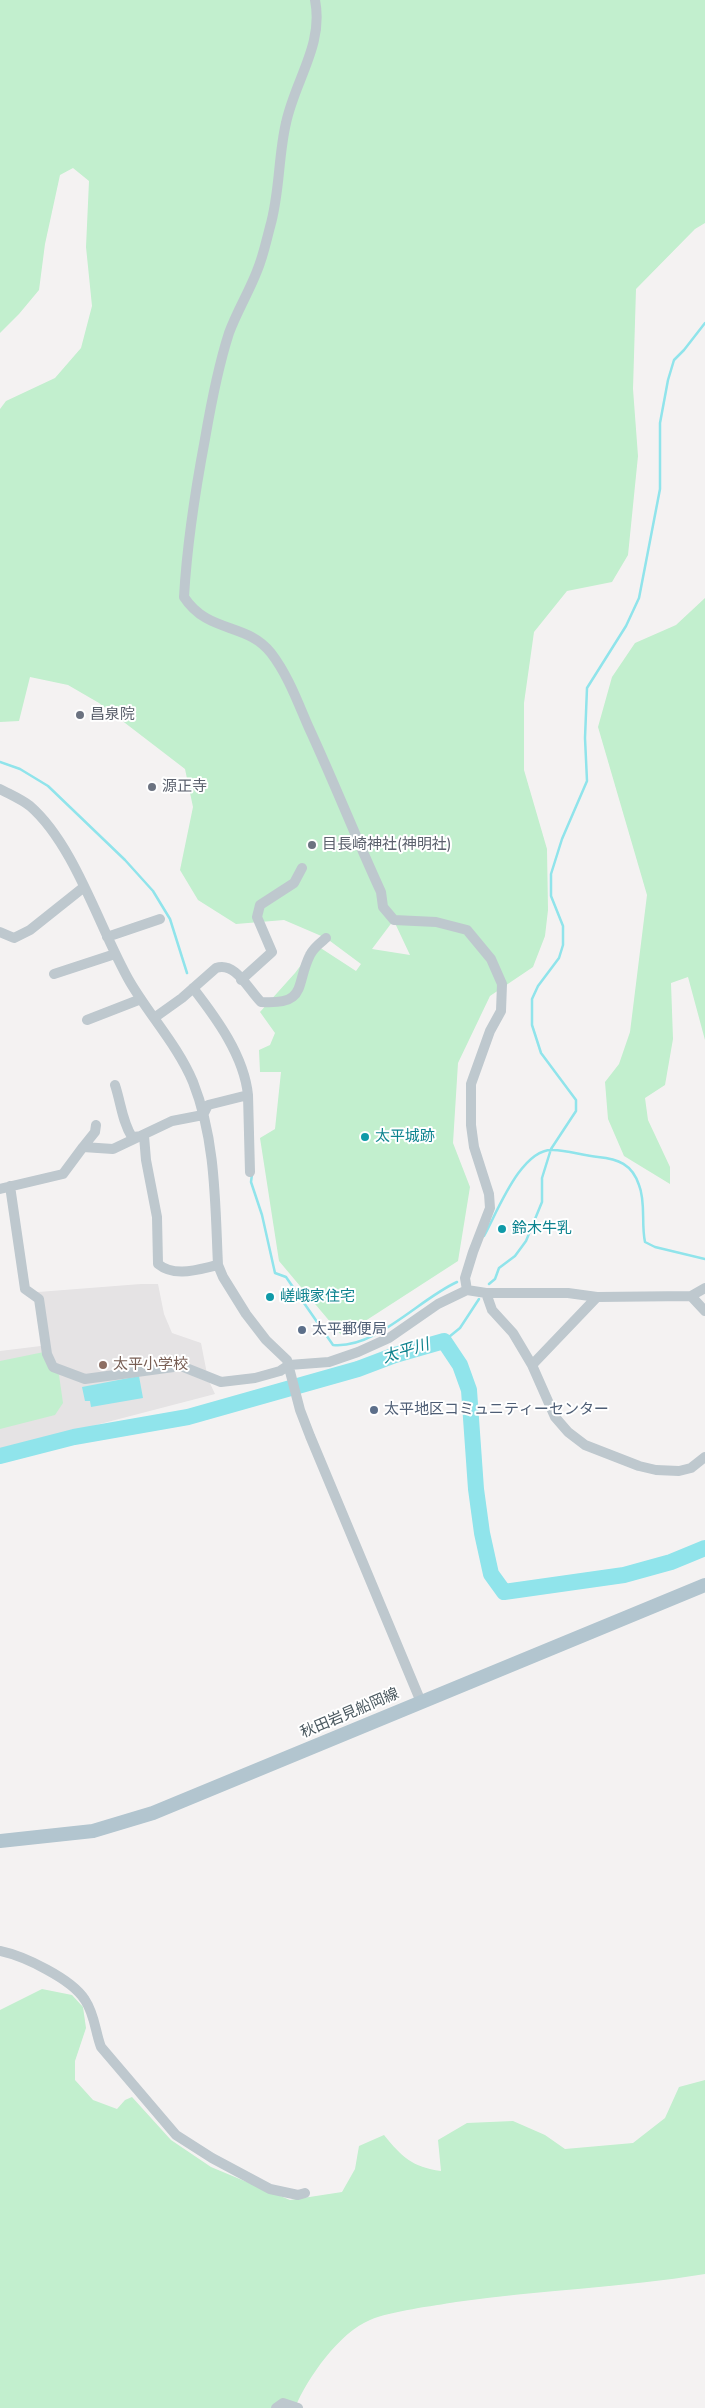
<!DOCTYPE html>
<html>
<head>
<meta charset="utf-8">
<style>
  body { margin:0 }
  canvas { display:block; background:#f4f2f2 }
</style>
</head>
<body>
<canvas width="705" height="2408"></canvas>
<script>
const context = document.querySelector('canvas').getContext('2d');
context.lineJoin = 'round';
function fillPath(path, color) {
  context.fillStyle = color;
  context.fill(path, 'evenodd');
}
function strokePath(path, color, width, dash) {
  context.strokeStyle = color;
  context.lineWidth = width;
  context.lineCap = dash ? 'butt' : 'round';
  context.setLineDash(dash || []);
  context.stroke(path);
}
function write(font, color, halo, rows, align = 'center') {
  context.font = font + ' "Nunito Sans","Noto Sans JP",sans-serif';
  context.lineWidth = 4;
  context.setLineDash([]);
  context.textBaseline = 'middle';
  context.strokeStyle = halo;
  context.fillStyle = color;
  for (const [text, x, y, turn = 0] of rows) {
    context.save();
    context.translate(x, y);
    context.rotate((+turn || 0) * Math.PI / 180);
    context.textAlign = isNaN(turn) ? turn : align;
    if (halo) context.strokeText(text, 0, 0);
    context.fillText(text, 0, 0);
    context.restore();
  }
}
fillPath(new Path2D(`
  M141,1284h17l6,30 8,19 29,10 7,36 7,15 -215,56v-99l49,-6 -11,-53z`), '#e5e3e4');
fillPath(new Path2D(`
  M0,0h705v223l-10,6 -59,60 -3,100 5,67 -10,99 -16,27 -45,9 -33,41 -10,71v67l23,79 1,61 -3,26 -12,31 -43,29 -32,67 -5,80 17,44 -12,74 -116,75 -63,-75 -19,-123 15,-9 6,-57h-21l-1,-22 11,-5 5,-12 -15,-21 35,-39 21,-28 40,26 5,-7 -35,-26 -42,-18 -48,4 -38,-24 -18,-30 13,-63 -8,-38 -86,-66 -31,-18 -38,-8 -11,44 -19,1v-313l6,-8 49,-23 26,-30 11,-42 -6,-59 3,-66 -16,-13 -13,7 -15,69 -6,46 -20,24 -19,19zM393,921h1l16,34 -38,-6z
  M705,598v442l-17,-63 -17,6 2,56 -8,46 -20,13 3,22 22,47v17l-46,-28 -16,-37 -3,-37 14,-18 11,-32 17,-137 -49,-168 14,-50 23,-34 41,-18z
  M44,1352l15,23 4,28 -8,12 -55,14v-68z
  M42,1989l30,6 11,12 3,21 -11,33v19l18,20 24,9 8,-9 7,-3 39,43 40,27 79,33 52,-8 13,-23 4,-23 25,-11c18,22 28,32 57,36l-3,-31 29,-17 46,-2 32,14 20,14 68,-6 32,-25 14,-31 26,-7v194c-83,14 -166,16 -249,28 -23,4 -65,9 -86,18 -30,12 -63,58 -75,88h-295v-398z`), '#c2efce');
fillPath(new Path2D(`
  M139,1376l4,22 -52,9 -1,-6h-5l-3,-14z`), '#90e4eb');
strokePath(new Path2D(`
  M0,762l20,7 28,17 77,74 28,31 17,28 17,54
  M252,1174l-1,8 11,33 13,58 11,4 47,68c43,4 86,-46 124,-63
  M484,1236c13,-23 37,-88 69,-86 15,0 30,6 45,7 20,2 34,7 41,28 7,17 2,39 6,57l10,5 50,12
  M489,1284l6,-5 4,-11 16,-12 11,-15 16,-39v-24l9,-29 25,-38v-11l-35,-47 -9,-28v-26l6,-13 21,-28 4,-13v-19l-12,-30v-22l11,-35 25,-58 -2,-43 2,-50 39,-62 13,-28 21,-109v-66l8,-43 6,-20 10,-10 21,-27
  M444,1341l16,-13 19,-29`), '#90e4eb', 2.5);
strokePath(new Path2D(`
  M0,1456l74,-19 114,-20 170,-48 37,-14 49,-14 16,24 9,25 7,99 6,44 9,41 13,18 120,-17 47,-13 34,-14`), '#90e4eb', 16);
strokePath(new Path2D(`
  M315,0c9,45 -20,80 -29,123 -8,34 -6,70 -16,104 -4,15 -7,30 -13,44 -8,21 -20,40 -28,62 -11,34 -18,71 -24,106 -10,53 -18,105 -21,158 24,37 63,25 87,56 17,22 27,50 38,75 25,54 47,110 72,164l2,15 11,13 42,2 31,8 24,29 11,25 -1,27 -11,20 -19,53v41l3,22 15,47 1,14 -17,44 -8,26 2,12
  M0,789c9,5 21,10 30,17 45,39 70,124 100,176 20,34 48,64 63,100 23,58 22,121 25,183l5,12 23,37 20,26 21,20 13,50 10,26 111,266
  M0,932l14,6 16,-8 54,-43
  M107,937l53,-18
  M54,974l61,-20
  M241,980l31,-28 -15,-35 3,-12 34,-22 8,-15
  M154,1018l28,-20 34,-30c19,-7 32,21 45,34 47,3 34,-17 49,-47 3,-7 10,-12 16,-17
  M87,1020l54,-21
  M115,1085c6,18 7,36 17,52l12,-1 2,24 11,57 1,47c17,14 41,5 60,1
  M248,1095l2,77
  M83,1147l12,-15 1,-7
  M10,1186l15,103 14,10 8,55 6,13 32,12 96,-13 40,16 34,-4 25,-7 9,-6 40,-3 29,-10 31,-14 49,-34 29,-14 19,3h82l29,4 94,-1 14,-8
  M0,1189l63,-15 20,-27 30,2 59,-28 31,-6 5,-10 40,-10c-4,-39 -31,-76 -55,-107
  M486,1293l6,17 21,23 19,32 23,52 13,15 17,13 54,21 17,4 23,1 12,-3 14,-11
  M691,1296l14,15
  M532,1365l65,-68
  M0,1951c24,5 72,28 85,49 10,15 10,31 16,47l75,88 36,23 58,31 28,6 7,-2
  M276,2408l7,-5 15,5`), '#bec8ce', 10);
strokePath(new Path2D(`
  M0,1841l93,-10 60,-18 552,-228`), '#b2c5cf', 14);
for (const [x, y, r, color] of [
  [80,715,5,"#6b7280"],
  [152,787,5,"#6b7280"],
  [312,845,5,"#6b7280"],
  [365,1137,5,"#0f9aa8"],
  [502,1229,5,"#0f9aa8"],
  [270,1297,5,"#0f9aa8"],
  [302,1330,5,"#5c6f8a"],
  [103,1365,5,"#8d6e63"],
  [374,1410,5,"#5c6f8a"]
]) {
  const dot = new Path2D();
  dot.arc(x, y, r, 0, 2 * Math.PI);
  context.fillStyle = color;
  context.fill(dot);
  strokePath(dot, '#fff', 2);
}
write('15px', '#5b616d', '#fff', [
  ["昌泉院",90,715],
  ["源正寺",162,787],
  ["目長崎神社(神明社)",322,845]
], 'left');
write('15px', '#0d838f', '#fff', [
  ["太平城跡",375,1137],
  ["鈴木牛乳",512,1229],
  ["嵯峨家住宅",280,1297]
], 'left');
write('15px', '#4e5e75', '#fff', [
  ["太平郵便局",312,1330],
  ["太平地区コミュニティーセンター",384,1410]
], 'left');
write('15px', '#785e54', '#fff', [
  ["太平小学校",113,1365]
], 'left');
write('15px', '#4a585f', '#fff', [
  ["秋田岩見船岡線",350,1714,-23]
]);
write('italic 16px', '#0f838e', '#fff', [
  ["太平川",406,1352,-17]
]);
</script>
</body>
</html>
